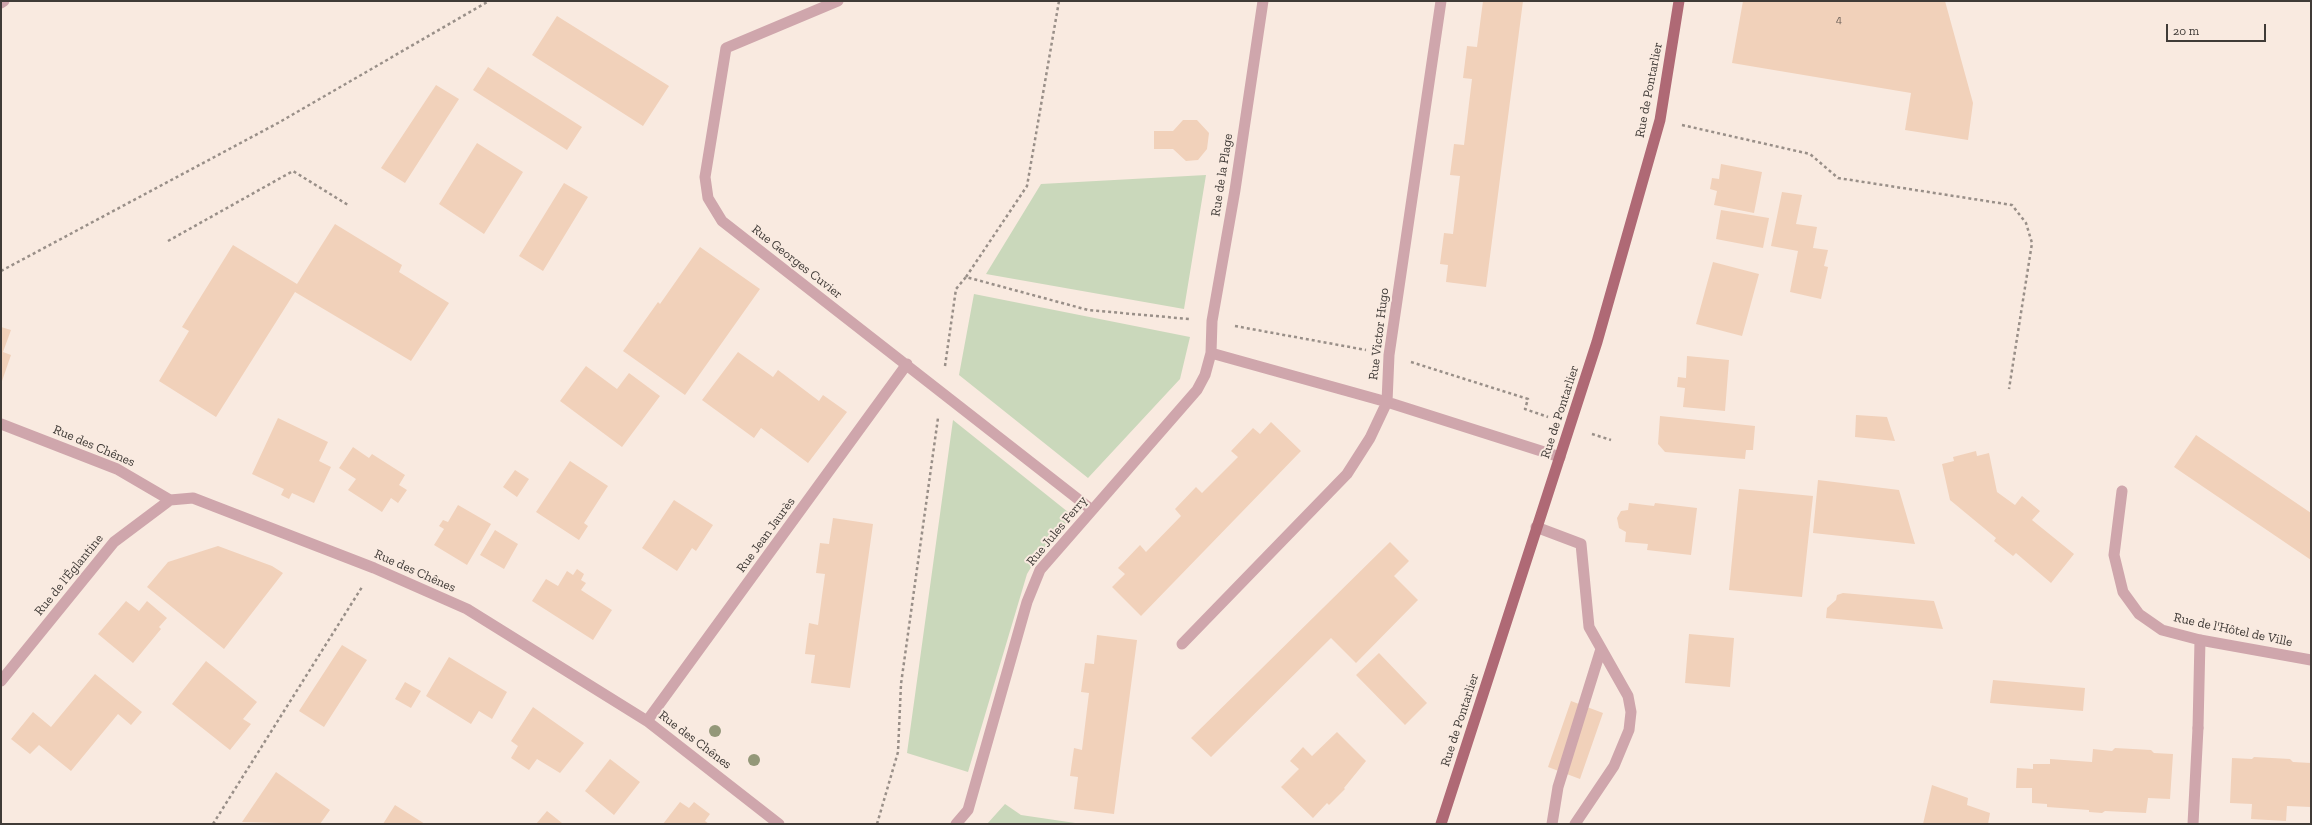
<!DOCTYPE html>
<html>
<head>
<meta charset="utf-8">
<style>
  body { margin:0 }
  #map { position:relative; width:2312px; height:825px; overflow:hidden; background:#f9eae0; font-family:"Zilla Slab",serif }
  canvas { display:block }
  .frame { position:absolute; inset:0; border:2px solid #403b37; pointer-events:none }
  .scale { position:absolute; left:2166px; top:24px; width:100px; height:18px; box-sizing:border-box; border:2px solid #403b37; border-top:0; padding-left:5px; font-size:12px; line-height:14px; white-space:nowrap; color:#403b37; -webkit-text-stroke:3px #f9eae0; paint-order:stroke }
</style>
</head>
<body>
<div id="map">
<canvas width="2312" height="825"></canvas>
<div class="frame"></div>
<div class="scale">20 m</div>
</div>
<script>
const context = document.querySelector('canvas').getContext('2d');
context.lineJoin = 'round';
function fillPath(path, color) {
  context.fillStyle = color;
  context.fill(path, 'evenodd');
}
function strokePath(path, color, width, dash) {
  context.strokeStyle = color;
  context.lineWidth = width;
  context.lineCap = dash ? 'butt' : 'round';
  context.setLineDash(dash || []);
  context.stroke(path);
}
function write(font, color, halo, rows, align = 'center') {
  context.font = font + ' "Zilla Slab",serif';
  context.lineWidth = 4;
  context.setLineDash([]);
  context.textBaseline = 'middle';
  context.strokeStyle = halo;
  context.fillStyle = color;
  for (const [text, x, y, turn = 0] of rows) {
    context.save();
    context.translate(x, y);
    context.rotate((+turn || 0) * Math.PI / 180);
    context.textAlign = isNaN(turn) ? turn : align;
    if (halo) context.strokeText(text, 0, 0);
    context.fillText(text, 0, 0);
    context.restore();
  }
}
fillPath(new Path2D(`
  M1206,175l-22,134 -198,-35 55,-90z
  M974,294l216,43 -10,42 -92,99 -129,-103z
  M953,420l120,96 -34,38 -12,20 -59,198 -61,-19z
  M1005,804l16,11 61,9h-95z`), '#cad8bb');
fillPath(new Path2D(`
  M1483,1h40l-37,286 -40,-5 2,-17 -8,-1 4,-31 9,1 7,-58 -10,-1 4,-31 10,1 8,-66 -9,-1 4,-32 10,1z
  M1743,1h202l28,102 -5,37 -63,-10 6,-37 -179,-30z
  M557,16l112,70 -26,40 -111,-71z
  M488,67l94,60 -15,23 -94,-60z
  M436,85l23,14 -54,84 -24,-15z
  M1183,120h14l12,13 -2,16 -9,11 -12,1 -13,-12h-19v-18h19z
  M477,143l46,29 -39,62 -45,-30z
  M1721,164l41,8 -8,41 -40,-8 3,-14 -7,-2 2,-11 7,1z
  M564,183l24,14 -45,74 -24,-15z
  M1782,192l20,3 -6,29 21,3 -4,21 15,2 -4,16 4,1 -7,32 -31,-7 8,-41 -27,-5z
  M1721,210l48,8 -6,30 -47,-9z
  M335,224l67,41 -3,7 50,31 -38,58 -116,-69 -79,125 -57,-36 30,-50 -7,-4 51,-82 64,39z
  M700,247l60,42 -75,106 -62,-44 35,-49 2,2z
  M1713,262l46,12 -17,62 -46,-12z
  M1,327l10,3 -8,22 8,3 -10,29z
  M738,352l35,25 5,-7 41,31 4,-6 24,17 -39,51 -47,-35 -7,10 -52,-38z
  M1687,356l42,4 -4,51 -42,-4 2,-19 -8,-1 1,-10 8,1z
  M586,366l31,23 12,-16 31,23 -38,51 -62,-46z
  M1856,415l31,2 8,24 -40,-4z
  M1660,416l95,10 -2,24h-7l-1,9 -80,-7 -7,-8z
  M278,418l50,24 -9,19 12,6 -17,36 -22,-10 -3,6 -8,-4 3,-6 -32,-15z
  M1271,422l30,29 -160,165 -29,-29 13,-13 -7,-6 22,-23 6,7 35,-36 -6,-7 21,-22 6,6 36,-36 -7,-6 22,-23 7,6z
  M2196,435l115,78v47l-137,-93z
  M353,447l16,11 3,-4 33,21 -6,10 8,5 -9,13 -7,-5 -9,14 -34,-22 8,-11 -17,-11z
  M1976,451l1,5 12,-3 8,39 18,13 7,-9 18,15 -8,9 42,34 -23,29 -35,-30 -3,3 -19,-15 2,-3 -46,-38 -8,-36 12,-3 -1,-4z
  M570,461l38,25 -24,37 4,3 -9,14 -43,-28z
  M515,470l14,9 -12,18 -14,-10z
  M1818,480l81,10 16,54 -102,-11z
  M1739,489l74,7 -11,101 -73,-7z
  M674,500l39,25 -17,26 -4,-3 -15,23 -35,-23z
  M1629,503l25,3 1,-3 42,5 -6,47 -44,-5 1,-6 -23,-2 1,-10 -7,-4 -2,-10 4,-7 7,-1z
  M458,505l33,19 -24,41 -33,-20 10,-16 -5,-3 4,-6 5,2z
  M833,518l40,6 -23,164 -39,-5 4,-28 -10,-1 4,-31 9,2 7,-51 -9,-1 4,-30 9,1z
  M495,530l23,14 -14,25 -24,-14z
  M1390,542l19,19 -15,15 24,24 -62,63 -25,-25 -120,119 -20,-19z
  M218,546l54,20 11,7 -59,76 -77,-62 21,-25z
  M577,569l7,5 -3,6 5,3 -5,7 31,20 -19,30 -61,-39 14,-22 12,7 9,-15 6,4z
  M1843,593l91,8 9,28 -117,-11 1,-10 9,-8 1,-5z
  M126,601l13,10 8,-10 20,17 -8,9 2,2 -28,34 -35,-29z
  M1689,634l45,4 -4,49 -45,-4z
  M1097,635l40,5 -23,174 -40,-5 4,-32 -8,-1 4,-28 8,2 7,-57 -8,-1 4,-29 9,1z
  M342,645l25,15 -43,67 -25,-16z
  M1379,653l48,50 -22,22 -49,-50z
  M449,657l58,35 -15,27 -13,-8 -8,13 -45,-28z
  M206,661l51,41 -14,17 8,5 -21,26 -58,-46z
  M95,674l47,38 -11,13 -13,-11 -47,57 -32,-26 -9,9 -19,-15 22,-27 18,15z
  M1993,680l92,8 -2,23 -93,-8z
  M405,682l16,9 -10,17 -16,-9z
  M1571,701l32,12 -23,66 -32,-12z
  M533,707l51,36 -24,30 -23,-14 -8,11 -18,-12 7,-12 -7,-5z
  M1337,732l29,29 -22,27 1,1 -16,16 -2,-2 -14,15 -32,-31 18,-18 -9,-8 13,-14 9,9z
  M2115,748l36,2 3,3 19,1 -3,45 -22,-1 -2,15 -41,-2 -3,2 -13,-1v-2l-42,-3v-3l-15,-1v-15h-16l1,-20 16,1v-5h17v-5l42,3 1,-13 19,2z
  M2254,757l36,2 3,3 18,1v44l-24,-1 -1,15 -35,-2 1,-15 -22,-1 2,-45 20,1z
  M610,759l30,23 -26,33 -29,-24z
  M276,772l54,38 -10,14 -78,-2z
  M1932,785l36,13 -1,7 23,8 -2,11h-65z
  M680,802l9,6 5,-6 16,12 -5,7 4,3h-46z
  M395,805l30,19h-42z
  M547,811l15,12v1h-26z`), '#f1d1ba');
strokePath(new Path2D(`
  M1682,125l128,29 28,24 174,27 14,18 6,20 -23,146
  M168,241l125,-70 55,34
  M1,271l277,-148 211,-122
  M966,277l61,-91 32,-185
  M1235,326l131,24
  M1411,362l117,37 -3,10 23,8
  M945,366l11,-77 10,-12 122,33 101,9
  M1592,434l19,6
  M213,824l149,-237
  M877,824l21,-72 3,-68 37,-266`), '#998f88', 2.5, [3, 3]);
strokePath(new Path2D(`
  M1536,527l45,17 8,83 39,69 3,16 -2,18 -15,36 -39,58
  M1552,824l6,-37 43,-138`), '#cfa6ac', 11);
strokePath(new Path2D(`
  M2198,728l2,-88`), '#cfa6ac', 11);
strokePath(new Path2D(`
  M838,1l-112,47 -21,129 3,21 14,23 370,289
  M1,3l3,-2
  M1211,353l176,49 173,55
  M1,424l116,45 53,31 23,-2 181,70 93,41 180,112 132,103
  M2122,491l-8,64 9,37 16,22 23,16 38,10 111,20
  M1182,644l165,-170 23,-36 17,-36 2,-47 52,-354
  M1,681l113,-139 56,-42
  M647,721l260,-357
  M956,824l12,-14 59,-208 13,-32 157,-180 8,-15 6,-22 1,-32 23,-131 28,-189
  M2193,824l5,-96`), '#cfa6ac', 11);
strokePath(new Path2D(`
  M1441,824l156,-482 63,-222 19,-119`), '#af6975', 11);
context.fillStyle = '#949879';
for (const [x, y] of [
  [715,731],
  [754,760]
]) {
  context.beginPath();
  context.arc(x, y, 6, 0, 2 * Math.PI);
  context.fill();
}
write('11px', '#6c6058', null, [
  ["4",1839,20]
]);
write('13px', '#403b37', '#f9eae0', [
  ["Rue de Pontarlier",1649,90,-79],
  ["Rue de la Plage",1222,175,-81],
  ["Rue Georges Cuvier",797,262,38],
  ["Rue Victor Hugo",1379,334,-83],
  ["Rue de Pontarlier",1560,412,-72],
  ["Rue des Chênes",94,446,23],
  ["Rue Jules Ferry",1057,531,-50],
  ["Rue Jean Jaurès",766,535,-54],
  ["Rue des Chênes",415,571,24],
  ["Rue de l'Églantine",69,575,-51],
  ["Rue de l'Hôtel de Ville",2233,630,12],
  ["Rue de Pontarlier",1460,720,-72],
  ["Rue des Chênes",695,740,37]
]);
</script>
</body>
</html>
